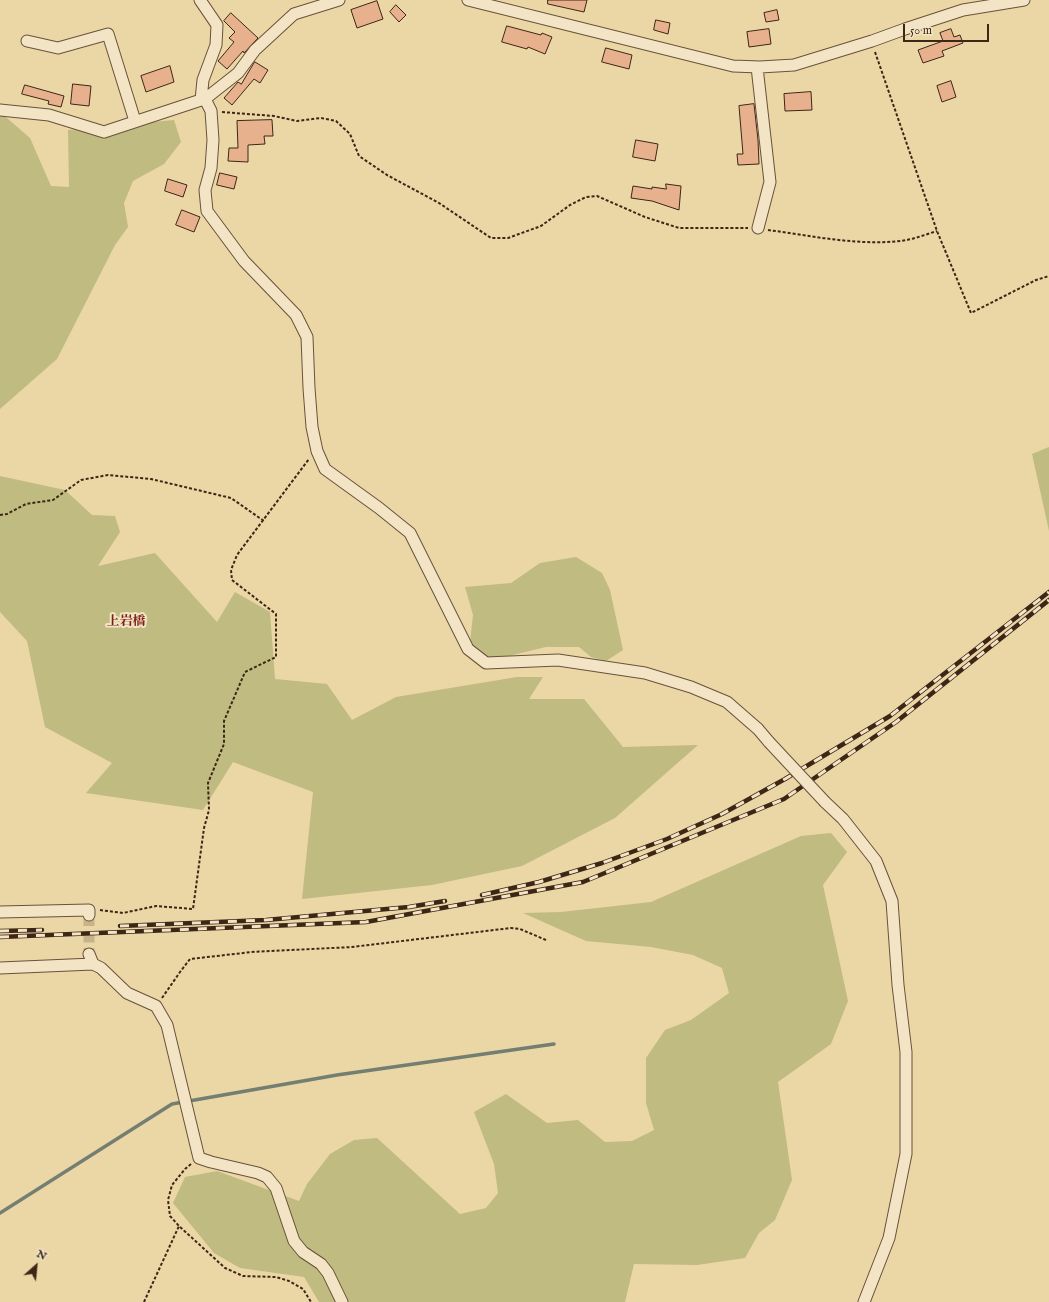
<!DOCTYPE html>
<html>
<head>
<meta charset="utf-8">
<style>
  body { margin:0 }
  #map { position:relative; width:1049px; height:1302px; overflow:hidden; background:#ebd6a6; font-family:"IM FELL English",serif }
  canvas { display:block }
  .north { position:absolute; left:16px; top:1246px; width:40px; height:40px; -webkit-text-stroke:3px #f2e4c5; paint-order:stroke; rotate:27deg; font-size:11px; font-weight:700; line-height:16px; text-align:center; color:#3d2616 }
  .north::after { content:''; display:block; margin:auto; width:14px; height:18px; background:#3d2616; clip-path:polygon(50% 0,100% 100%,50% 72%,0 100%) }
  .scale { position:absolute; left:903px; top:24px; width:86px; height:18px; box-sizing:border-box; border:2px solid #3d2616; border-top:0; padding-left:5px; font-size:12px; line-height:14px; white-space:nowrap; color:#3d2616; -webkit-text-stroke:3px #f2e4c5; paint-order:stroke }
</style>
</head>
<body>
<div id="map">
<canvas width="1049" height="1302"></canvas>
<div class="north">N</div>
<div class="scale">50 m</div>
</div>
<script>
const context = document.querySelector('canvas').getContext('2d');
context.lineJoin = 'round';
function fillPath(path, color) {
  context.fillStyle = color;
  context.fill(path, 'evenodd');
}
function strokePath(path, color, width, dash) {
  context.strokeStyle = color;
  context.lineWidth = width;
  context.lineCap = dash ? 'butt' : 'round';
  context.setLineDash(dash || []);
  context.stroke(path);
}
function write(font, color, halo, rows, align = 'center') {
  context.font = font + ' "IM FELL English","Noto Serif JP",serif';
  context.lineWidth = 4;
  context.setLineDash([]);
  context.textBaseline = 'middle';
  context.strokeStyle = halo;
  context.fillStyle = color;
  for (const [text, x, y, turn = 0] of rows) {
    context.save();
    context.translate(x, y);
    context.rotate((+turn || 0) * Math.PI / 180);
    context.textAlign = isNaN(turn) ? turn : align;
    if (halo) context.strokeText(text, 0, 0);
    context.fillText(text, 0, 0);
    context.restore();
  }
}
fillPath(new Path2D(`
  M0,112l30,26 21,48 18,1 -1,-57 106,-10 7,22 -17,22 -31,17 -9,22 4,24 -13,18 -58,114 -57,50z
  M1049,447v84l-17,-77z
  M0,476l65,14 27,25 23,1 5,16 -22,34 57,-13 62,69 18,-30 35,20 5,67 52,5 25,36 44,-23 121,-20h26l-14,22h55l39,48 75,-2 -83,73 -93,48 -90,19 -130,14 11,-107 -80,-30 -30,48 -117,-17 26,-30 -67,-36 -18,-86 -27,-29z
  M576,557l26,16 8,17 13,60 -17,11 -15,-4 -12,-10h-33l-54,13 -22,-18 3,-27 -8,-28 46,-4 29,-20z
  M831,833l16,19 -24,33 25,116 -17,43 -53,38 14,98 -17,40 -16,13 -14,25 -48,7 -63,-1 -9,38h-306l-15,-25 -64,-9 -26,-15 -41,-50 12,-26 32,-6 82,30 8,-17 23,-30 24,-14 23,-2 83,76 26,-6 12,-15 -4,-29 -20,-52 32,-18 41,29 31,-3 27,22 27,-1 22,-11 -8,-27v-45l19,-28 26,-10 38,-27 -7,-25 -29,-13 -42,-8 -65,-6 -63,-28 38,-1 90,-10 150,-66z`), '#c0bb81');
strokePath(new Path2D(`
  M0,1213l172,-109 165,-29 217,-31`), '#747e71', 3.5);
const building = new Path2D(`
  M548,0h39l-3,12 -36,-8z
  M377,1l6,18 -26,9 -6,-18z
  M396,5l10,10 -7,7 -9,-10z
  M777,10l2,10 -13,2 -2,-9z
  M231,13l27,25 -14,15 -1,-2 -16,18 -9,-8 16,-19 -5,-4 6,-6 -11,-11z
  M656,20l14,3 -2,11 -14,-4z
  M507,26l34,9 1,-2 10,4 -7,17 -17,-7 -1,2 -25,-7z
  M769,29l2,15 -22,3 -2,-15z
  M951,29l3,8 6,-2 3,8 -21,8 2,5 -21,7 -5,-13 25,-9 -3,-8z
  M606,48l26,7 -3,14 -27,-7z
  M255,62l13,8 -8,13 -6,-4 -22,26 -8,-7 14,-16 3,2z
  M170,66l4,16 -28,10 -5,-16z
  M951,81l5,16 -14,5 -5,-16z
  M73,84l18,2 -2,20 -18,-2z
  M25,85l39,11 -3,11 -13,-3 1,-3 -27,-7z
  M811,92l1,18 -27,1 -1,-17z
  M754,104l4,36 1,24 -21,1 -1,-11h6l-4,-48z
  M272,120l1,16h-9l1,8 -17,1v17l-20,-1 1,-13h9l-1,-27z
  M636,140l22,4 -3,17 -22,-4z
  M220,173l17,4 -3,12 -17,-4z
  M168,179l19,6 -4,12 -18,-6z
  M666,184l15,2 -2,24 -27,-9 -21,-3 2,-12 19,3v-2l14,2z
  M182,210l18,7 -6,15 -18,-7z`);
fillPath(building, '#e7b18d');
strokePath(building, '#3d2616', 1);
strokePath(new Path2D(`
  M89,915v39`), '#c8b389', 11, [11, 5.5]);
const minor = new Path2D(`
  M200,0l17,25 -1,20 -13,35 -2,20
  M468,0l265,66 27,1 34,-2 78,-24 33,-12 58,-19 61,-10
  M27,41l31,7 50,-14 27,87
  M757,67l13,115 -12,46
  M205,99l6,12 2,29 -2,28 -6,22 2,21 37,50 52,54 11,22 2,51 3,39 5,24 8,18 54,39 31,25 58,116 18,14 72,-3 87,13 46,14 36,15 31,27 11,13
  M0,110l49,5 55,17 97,-32 4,-1 33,-26 17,-23 39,-36 45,-14
  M825,802l18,17 33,42 16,40 6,84 8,67v102l-17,84 -25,64
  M0,912l89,-2v5
  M93,964l8,4 26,25 29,13 11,19 32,133 12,4 47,11 9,4 9,11 18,53 9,11 18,12 7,9 14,29
  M0,968l93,-4 -4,-10`);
strokePath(minor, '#68523a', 13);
strokePath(new Path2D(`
  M875,52l62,179 34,82 65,-33 13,-4
  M222,112l52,4 23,5 24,-3 15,3 14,13 9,22 28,19 52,28 52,35h17l33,-12 29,-21 16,-8 11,-1 48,21 34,11h69
  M768,230c45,6 95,17 139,10 10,-2 20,-6 30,-9
  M0,515l7,-1 19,-10 27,-4 28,-20 27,-5 43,4 80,19 33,23
  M100,910l23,3 33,-7 37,3 11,-81 5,-18 -1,-27 16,-39v-23l21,-49 31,-15v-43l-44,-34 -1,-10 6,-15 72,-96
  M162,998l18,-26 10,-13 62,-7 100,-5 159,-19 9,1 26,11
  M191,1164l-6,5 -13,16 -4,15 2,16 9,10 46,42 18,8 33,1 13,4 14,8 8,13
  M144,1302l35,-76`), '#3d2616', 2, [3, 2]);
strokePath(minor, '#f2e4c5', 11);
const rail = new Path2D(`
  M482,895l57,-13 63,-19 65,-24 55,-25 63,-35 105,-63 159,-124
  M120,926l146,-6 143,-13 36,-6
  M0,931l42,-1
  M0,937l366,-15 217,-40 201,-83 112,-77 153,-122`);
strokePath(rail, '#3d2616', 4.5);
strokePath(rail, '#f2e4c5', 3, [9]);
const minorBridge = new Path2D(`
  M769,742l56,60`);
strokePath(minorBridge, '#68523a', 13, []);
strokePath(minorBridge, '#f2e4c5', 11);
write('bold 13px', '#7a1f14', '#f2e4c5', [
  ["上岩橋",126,622]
]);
</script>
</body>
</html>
